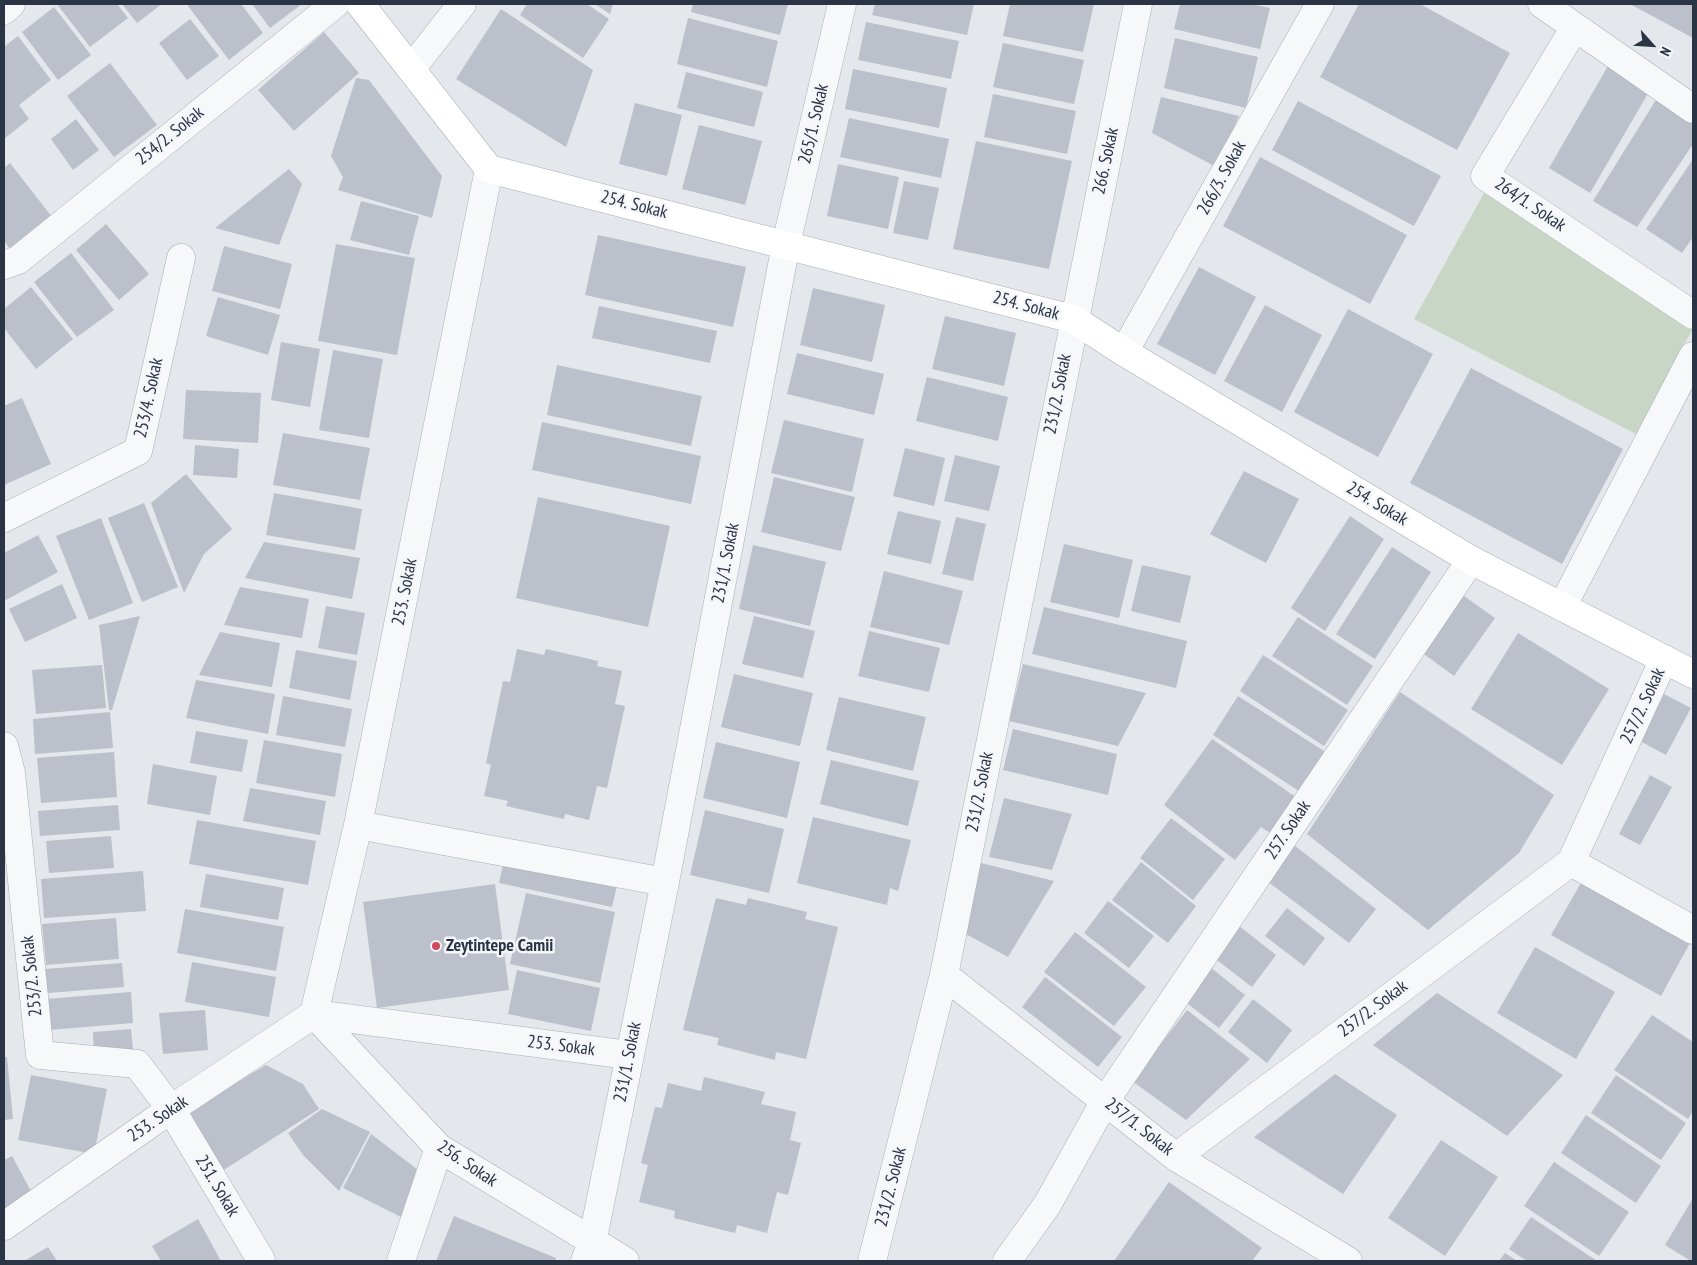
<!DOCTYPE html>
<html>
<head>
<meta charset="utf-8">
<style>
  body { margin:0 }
  #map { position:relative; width:1697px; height:1265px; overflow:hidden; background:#e4e7ec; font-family:"PT Sans Narrow",sans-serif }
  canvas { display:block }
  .frame { position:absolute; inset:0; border:5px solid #2b3445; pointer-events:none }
  .north { position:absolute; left:1627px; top:20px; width:50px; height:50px; -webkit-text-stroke:4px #f4f6f9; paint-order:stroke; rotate:116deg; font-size:14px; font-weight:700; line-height:20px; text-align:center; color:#2b3445 }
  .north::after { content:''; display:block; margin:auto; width:18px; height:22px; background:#2b3445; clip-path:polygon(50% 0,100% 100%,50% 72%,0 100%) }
</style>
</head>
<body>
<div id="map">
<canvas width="1697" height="1265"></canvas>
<div class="frame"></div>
<div class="north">N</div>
</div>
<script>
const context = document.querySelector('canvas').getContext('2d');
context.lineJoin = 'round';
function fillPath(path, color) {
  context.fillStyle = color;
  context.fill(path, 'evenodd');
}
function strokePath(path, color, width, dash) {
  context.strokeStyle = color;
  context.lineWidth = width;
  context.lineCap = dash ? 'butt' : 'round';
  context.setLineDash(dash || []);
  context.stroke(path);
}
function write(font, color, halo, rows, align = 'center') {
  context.font = font + ' "PT Sans Narrow",sans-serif';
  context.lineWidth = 5;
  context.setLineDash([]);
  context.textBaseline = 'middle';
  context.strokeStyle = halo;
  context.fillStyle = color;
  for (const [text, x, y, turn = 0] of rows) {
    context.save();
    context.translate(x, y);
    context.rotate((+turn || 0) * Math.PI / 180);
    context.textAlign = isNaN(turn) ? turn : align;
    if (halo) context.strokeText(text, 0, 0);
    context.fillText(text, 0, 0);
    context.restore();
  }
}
fillPath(new Path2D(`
  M1488,186l205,142 -57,106 -222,-115z`), '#c9d6c5');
fillPath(new Path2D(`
  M57,4h60l11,14 -38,29z
  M122,4h40l-25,19z
  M190,4h51l22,29 -34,27 -41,-54z
  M252,4h50l-32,24z
  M527,4h60l22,15 -26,39 -63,-43z
  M595,4h18l-3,10z
  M693,4h95l-8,31 -89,-23z
  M875,4h99l-7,31 -95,-20z
  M1010,4h84l-11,48 -80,-16z
  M1180,4h71l19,4 -10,41 -86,-20z
  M1359,4h61l90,49 -53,97 -137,-73z
  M1630,4h63v34z
  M54,7l37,48 -33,25 -36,-48z
  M501,9l92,61 -27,77 -110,-68z
  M688,18l90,23 -11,46 -90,-23z
  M190,19l29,37 -32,24 -28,-37z
  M866,22l93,19 -8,38 -93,-19z
  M324,32l35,41 -65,58 -36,-41z
  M18,36l33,44 -32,25 10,14 -25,20v-92z
  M1175,38l83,19 -12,51 -82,-20z
  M1003,43l81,17 -10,44 -81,-17z
  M110,63l47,62 -43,32 -47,-61z
  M1608,66l42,24 -60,103 -41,-25z
  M853,69l94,19 -8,40 -94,-19z
  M686,72l77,20 -9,35 -77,-19z
  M356,78l13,2 73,96 -10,42 -94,-28 5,-13 -12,-21z
  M993,94l83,17 -9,43 -83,-17z
  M1659,95l34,23v26l-56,83 -44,-26z
  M1161,97l78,19 -23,51 -64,-34z
  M1298,101l143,75 -27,50 -142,-76z
  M635,103l47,12 -15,61 -48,-12z
  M849,118l100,21 -8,39 -101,-21z
  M76,119l23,31 -26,20 -22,-31z
  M699,125l63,16 -17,64 -63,-16z
  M976,141l96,20 -23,108 -96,-20z
  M1260,157l147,78 -37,69 -147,-78z
  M1693,159v78l-11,16 -36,-24z
  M10,163l42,54 -42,32 -6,-8v-73z
  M838,164l61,13 -11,52 -61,-13z
  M289,169l13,15 -23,61 -64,-17z
  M904,181l35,7 -11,52 -35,-7z
  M361,201l58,15 -10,39 -59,-15z
  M106,224l43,50 -30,26 -43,-50z
  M598,235l148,32 -13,60 -148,-32z
  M336,244l79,14 -18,97 -79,-14z
  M224,246l68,18 -12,45 -68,-18z
  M71,253l43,57 -37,27 -43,-55z
  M1199,267l57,30 -41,78 -58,-31z
  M31,287l42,52 -37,30 -32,-41v-19z
  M813,288l72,17 -13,57 -72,-17z
  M218,297l62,18 -12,40 -62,-19z
  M1265,305l57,30 -40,77 -58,-31z
  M599,306l118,25 -7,32 -118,-25z
  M1348,309l85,45 -55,103 -84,-45z
  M945,316l71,17 -12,53 -72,-17z
  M281,342l39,7 -10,58 -39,-7z
  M333,350l50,9 -14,79 -50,-8z
  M797,353l87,21 -10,41 -87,-21z
  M557,365l145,31 -11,50 -144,-31z
  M1471,368l152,81 -61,115 -152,-81z
  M927,377l81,20 -10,44 -82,-20z
  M186,390l75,3 -3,50 -75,-4z
  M22,398l29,66 -47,21v-79z
  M784,420l80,19 -12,53 -81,-19z
  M542,422l159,34 -10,48 -159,-34z
  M283,433l87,15 -10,52 -87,-15z
  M195,445l44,4 -2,29 -44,-3z
  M905,448l40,10 -11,48 -41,-10z
  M955,455l45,11 -11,45 -45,-10z
  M1244,471l55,28 -33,64 -56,-29z
  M186,474l46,55 -28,25 -20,39 -33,-90z
  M774,477l81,20 -14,54 -80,-19z
  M274,493l88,16 -7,41 -89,-15z
  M538,497l132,29 -22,101 -132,-29z
  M144,503l34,84 -36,15 -34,-84z
  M898,511l43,10 -10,43 -44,-10z
  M1350,516l34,23 -59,92 -34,-23z
  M956,517l30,7 -13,57 -31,-7z
  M101,518l32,85 -44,17 -33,-84z
  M38,535l20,37 -54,29v-48z
  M264,542l96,16 -8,41 -107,-21z
  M1064,544l69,16 -14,58 -69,-16z
  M753,545l73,17 -16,64 -71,-17z
  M1392,547l39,25 -56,87 -39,-25z
  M1142,565l49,11 -11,47 -49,-12z
  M884,571l79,20 -14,54 -79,-18z
  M62,584l15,34 -52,24 -16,-33z
  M240,587l69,12 -7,39 -78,-13z
  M1457,591l38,27 -41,58 -37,-27z
  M326,606l39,7 -8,42 -39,-7z
  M1044,607l143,34 -11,47 -144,-34z
  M140,616l-28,94h-3l-10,-85z
  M754,616l61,15 -12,47 -61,-14z
  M1298,617l75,49 -26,39 -75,-49z
  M869,631l71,17 -11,44 -71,-16z
  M220,632l60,11 -8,44 -73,-12z
  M1518,633l91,56 -47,76 -91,-56z
  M517,649l27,6 2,-6 52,12 -1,5 25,5 -7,33 10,2 -18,82 -10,-2 -8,34 -24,-6 -1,5 -58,-13 2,-5 -24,-5 7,-31 -5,-2 17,-82 7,1z
  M296,650l61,11 -7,39 -61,-12z
  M1263,655l85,55 -24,36 -84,-55z
  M1023,664l123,29 -28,53 -109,-25z
  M102,665l4,43 -70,6 -4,-44z
  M734,674l79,19 -13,53 -79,-19z
  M196,680l79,14 -7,40 -82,-16z
  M1400,692l154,103 -35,58 -91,77 -121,-96z
  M1664,694l27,14 -25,47 -26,-14z
  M283,696l69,13 -7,38 -69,-12z
  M1238,696l89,57 -25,40 -89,-58z
  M839,697l87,20 -13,54 -87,-21z
  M110,712l3,36 -78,6 -2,-35z
  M1013,729l104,25 -9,41 -105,-25z
  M196,731l52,9 -6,32 -52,-9z
  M1212,739l85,59 -27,35 -9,-6 -26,33 -71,-55z
  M264,740l78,14 -7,43 -79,-14z
  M716,742l84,20 -13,56 -84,-20z
  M114,752l3,45 -76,6 -4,-45z
  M831,760l88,21 -11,45 -88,-22z
  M153,764l64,12 -7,39 -63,-11z
  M1650,775l22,12 -32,58 -21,-11z
  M250,788l76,13 -6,34 -77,-14z
  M1004,798l68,16 -20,56 -63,-13z
  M118,805l2,25 -80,6 -2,-25z
  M705,810l79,19 -15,64 -79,-18z
  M813,817l98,23 -13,51 -8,-3 -3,17 -90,-22z
  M1171,818l54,41 -32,41 -53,-42z
  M197,820l119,21 -8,44 -119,-21z
  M111,836l3,32 -65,5 -3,-32z
  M1294,845l82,64 -27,34 -82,-62z
  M505,857l113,24 -6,26 -113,-24z
  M1141,862l55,44 -28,37 -56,-43z
  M981,863l73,18 -46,76 -44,-24z
  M143,871l3,40 -102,7 -3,-39z
  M206,874l78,14 -6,32 -78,-13z
  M1581,883l109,60 -29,53 -110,-61z
  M495,884l14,106 -132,18 -14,-106z
  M526,893l89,19 -15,71 -90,-19z
  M716,898l30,7 2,-7 59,14 -2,7 33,8 -32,132 -30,-7 -1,8 -58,-15 2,-7 -36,-8z
  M1108,901l46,35 -25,32 -45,-35z
  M1287,908l38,30 -21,28 -39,-30z
  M185,909l99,18 -8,44 -99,-18z
  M116,918l3,41 -73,6 -4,-41z
  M1234,922l42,33 -24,32 -43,-33z
  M1075,932l71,55 -32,39 -70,-54z
  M1535,947l80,45 -39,67 -79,-46z
  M192,962l84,15 -7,40 -84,-15z
  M122,963l2,24 -76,6 -3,-24z
  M1210,967l35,28 -26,33 -35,-27z
  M517,970l83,18 -9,43 -83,-17z
  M1045,977l77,60 -24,30 -76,-60z
  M131,992l2,31 -84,7 -3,-31z
  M1437,993l126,82 -56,61 -134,-91z
  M1253,999l39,31 -25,33 -39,-31z
  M205,1010l3,40 -45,4 -4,-41z
  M1187,1010l63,49 -64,61 -54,-39z
  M1652,1015l41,27v69l-5,8 -74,-49z
  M131,1029l2,20 -39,4 -1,-21z
  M4,1057h3l6,62 -9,1z
  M266,1065l37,19 16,25 -100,64 -35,-59z
  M1335,1074l62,41 -54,79 -89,-57z
  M31,1075l76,14 -13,65 -76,-14z
  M1616,1075l70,48 -25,37 -70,-47z
  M704,1077l61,15 -4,12 35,8 -6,28 11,3 -13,52 -11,-3 -10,41 -30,-8 -2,8 -61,-15 1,-7 -36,-9 9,-37 -7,-2 14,-56 7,1 6,-25 33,8z
  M322,1109l48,23 -31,59 -36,-36 -15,-22z
  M1586,1115l75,51 -25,37 -75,-50z
  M371,1134l55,42 -21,43 -62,-31z
  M1441,1140l57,37 -53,79 -57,-38z
  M12,1156l20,37 -28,15v-48z
  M1554,1162l75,50 -30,44 -75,-50z
  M1169,1182l93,66 -10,13h-138z
  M1693,1198v63h-2l-26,-16z
  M454,1216l102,42 -1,3h-119z
  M1531,1217l66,44h-70l-18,-12z
  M198,1219l23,42h-60l-9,-15z
  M48,1247l9,14h-33z
  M1505,1253l12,8h-18z`), '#bbc0ca');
const street = new Path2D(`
  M1542,4l151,105
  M4,10l7,-6
  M1575,27l-90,149 208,139
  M411,69l51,-65
  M4,265l14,-5 317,-256
  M1124,352l196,-348
  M4,518l134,-67 43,-193
  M1562,607l131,-251
  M4,746l7,27 29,282 97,9 34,45 90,151 -2,1
  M358,825l307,57
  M1571,862l122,68
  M944,975l232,182 172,104
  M314,1014l44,-189 131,-656
  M314,1014l125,134 186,113
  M1176,1157l395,-295 93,-203
  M4,1226l167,-117 143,-95 315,41
  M401,1261l38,-113
  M585,1261l7,-18 73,-361 121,-638 56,-240
  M872,1261l72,-286 194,-971
  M1007,1261l40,-56 58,-104 366,-541`);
const secondary = new Path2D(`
  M360,4l129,165 584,150 51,33 347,208 222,114`);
strokePath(street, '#a9aeb7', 29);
strokePath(secondary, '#a9aeb7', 29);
strokePath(street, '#f7f8fa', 28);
strokePath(secondary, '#fff', 28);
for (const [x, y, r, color] of [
  [436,946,5,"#d1495b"]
]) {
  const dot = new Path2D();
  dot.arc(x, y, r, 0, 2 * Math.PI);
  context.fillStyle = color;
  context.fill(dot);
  strokePath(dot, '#f4f6f9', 2);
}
write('18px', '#2b3445', '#f4f6f9', [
  ["265/1. Sokak",814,124,-77],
  ["254/2. Sokak",170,136,-39],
  ["266. Sokak",1106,161,-78],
  ["266/3. Sokak",1222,178,-61],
  ["254. Sokak",634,205,14],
  ["264/1. Sokak",1530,205,34],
  ["254. Sokak",1026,306,15],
  ["231/2. Sokak",1058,394,-79],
  ["253/4. Sokak",149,398,-78],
  ["254. Sokak",1377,504,31],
  ["231/1. Sokak",726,563,-79],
  ["253. Sokak",405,592,-79],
  ["257/2. Sokak",1643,706,-65],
  ["231/2. Sokak",980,792,-79],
  ["257. Sokak",1288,830,-56],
  ["253/2. Sokak",32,976,-96],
  ["257/2. Sokak",1373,1009,-37],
  ["253. Sokak",561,1046,7],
  ["231/1. Sokak",628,1062,-79],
  ["253. Sokak",158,1119,-34],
  ["257/1. Sokak",1139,1127,38],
  ["256. Sokak",467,1164,34],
  ["251. Sokak",217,1186,59],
  ["231/2. Sokak",891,1187,-76]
]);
write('bold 18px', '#2b3445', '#f4f6f9', [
  ["Zeytintepe Camii",446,946]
], 'left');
</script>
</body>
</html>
